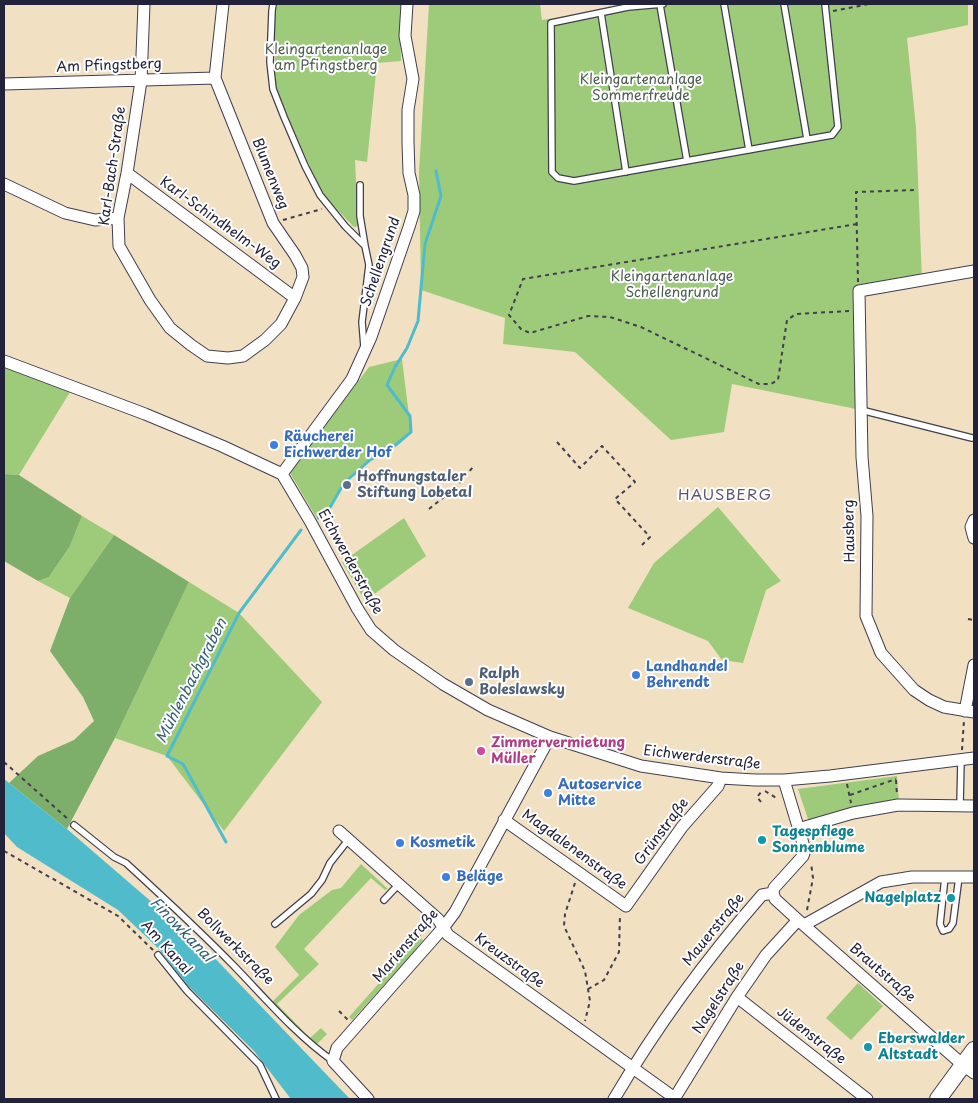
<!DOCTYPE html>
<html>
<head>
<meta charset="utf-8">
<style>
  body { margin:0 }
  #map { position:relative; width:978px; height:1103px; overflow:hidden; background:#f1e0c2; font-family:"Playpen Sans",sans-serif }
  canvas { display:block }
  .frame { position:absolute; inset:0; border:5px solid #22223b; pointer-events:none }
</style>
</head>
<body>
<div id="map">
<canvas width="978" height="1103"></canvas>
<div class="frame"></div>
</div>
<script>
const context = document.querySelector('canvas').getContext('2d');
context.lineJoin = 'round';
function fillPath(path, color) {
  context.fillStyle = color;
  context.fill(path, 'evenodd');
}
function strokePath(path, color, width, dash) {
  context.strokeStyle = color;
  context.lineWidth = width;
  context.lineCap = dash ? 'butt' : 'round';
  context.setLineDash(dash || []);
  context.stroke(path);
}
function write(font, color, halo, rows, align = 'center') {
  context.font = font + ' "Playpen Sans",sans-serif';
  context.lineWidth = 4;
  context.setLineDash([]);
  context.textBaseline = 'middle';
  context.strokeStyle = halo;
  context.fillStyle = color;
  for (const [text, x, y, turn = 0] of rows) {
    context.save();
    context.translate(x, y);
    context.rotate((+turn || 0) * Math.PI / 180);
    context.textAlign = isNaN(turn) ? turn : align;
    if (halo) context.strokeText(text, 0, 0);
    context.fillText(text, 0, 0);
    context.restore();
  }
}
fillPath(new Path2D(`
  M276,4h126l-2,18 1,39 -24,2 -10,99 -12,-2 3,66 -4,1 -32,-33 -47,-106v-77z
  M429,4h111l2,16 99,-16h327v21l-61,13 9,90 6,152 -63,12 2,118 -129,-26 -8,48 -53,8 -96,-88 -72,-8 2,-26 -84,-28 -2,-118z
  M402,359l9,73 -19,16 -22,12 -26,23 -16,28 -12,6 -26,-44 79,-106z
  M4,367l66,25 -51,83 -15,-1z
  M718,507l63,74 -15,9 -23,73 -21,-3 -14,-19 -80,-33 26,-45z
  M82,516l32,19 -44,63 -32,-17 11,-4 21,-31z
  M404,518l22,38 -61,45 -23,-39z
  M189,582l50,31 83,89 -98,129 -57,-75 -52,-18z
  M897,776l2,26 -90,20 -11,-33z
  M361,864l27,25 -3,1 -14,-12 -67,71 15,15 -42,40 33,34 11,-10 6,6 -11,11 -44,-43 27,-27 -24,-28 24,-32 33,-25 9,-2z
  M420,937l3,3 -10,13 -61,67 -3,-3z
  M858,983l25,23 -32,34 -25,-22z`), '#9dcb7a');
fillPath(new Path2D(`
  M4,474l15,1 63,41 -12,30 -21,31 -11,4 -34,-20z
  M114,535l75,47 -74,156 -48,91 -58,-46 29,-27 36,-16 20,-19 -11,-24 -33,-46 20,-53z`), '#7eaf6a');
fillPath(new Path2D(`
  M4,779l63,50 138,119 145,151h-59l-37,-48 -66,-65 -30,-38 -40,-38 -101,-63 -13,-14z`), '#50bccb');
strokePath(new Path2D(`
  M318,518l10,-7 16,-28 26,-23 22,-12 19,-16 -1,-16 -23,-31 8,-18 12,-19 11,-27 7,-77 16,-48 -5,-25
  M226,842l-43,-78 -16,-8 72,-143 62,-83`), '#50bccb', 3);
const lane = new Path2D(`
  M273,4l-1,7 -2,51 3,27 11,28 21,49 15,29 25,31 20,20 4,19 -7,57 2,25
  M663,4l-35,3 -77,16 1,149 6,6 16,3 258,-46 6,-8 -13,-123
  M724,4l25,146
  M784,4l23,135
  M660,5l27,156
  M601,13l25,159
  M360,185v31l5,30
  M861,410l111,28
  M960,805l1,-45
  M74,825l40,32 12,6c36,33 73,67 108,103 32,33 62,69 99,95
  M945,877l-5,47 3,7 6,-2 4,-6 6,-46
  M384,900l15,-16
  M275,924l36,-30 11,-14 8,-17 19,-24
  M158,955l29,36 73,74 16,34`);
const street = new Path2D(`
  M144,4l-3,77 -14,92 -9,45 1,28 31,54 20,28 21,17 16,11 21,2 15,-2 22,-16 16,-16 14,-26 8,-21 -1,-9 -7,-13 -22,-32 -58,-145 8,-74
  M4,84l211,-6
  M127,173l168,125
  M4,184l61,29 30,7 23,-2
  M974,271l-115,20 3,166 5,59 -1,100 15,37 33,37 15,10 15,7 30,5
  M4,361l141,53 77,32 60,28 28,47 47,87 14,22 23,20 49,34 45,26 62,27 91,29 80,12 34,2h29l46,-4 144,-18
  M282,474l70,-95 19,-42 38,-110 5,-16v-16l-5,-22 -1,-31v-32l5,-31 -8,-43 2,-32
  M974,520l-3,7 3,11
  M965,711l9,-46
  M504,820l122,86 56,-79 36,-41 3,-8
  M798,829l55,-16 45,-8 76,1
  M339,831l99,88 10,16 228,164
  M773,893l2,6 23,21 165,145 11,8
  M773,893l1,-5 29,-32 2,-6 -21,-70
  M804,925l77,-43 31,-5h62
  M737,997l130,102
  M368,1099l-35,-38 4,-13 106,-120 12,-16 95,-175
  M614,1099c43,-73 92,-140 148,-204l11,-2
  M674,1099l63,-102 29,-42 32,-35`);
const primary = new Path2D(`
  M938,1099l36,-49`);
strokePath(lane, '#413e4f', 8);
strokePath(street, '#413e4f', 13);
strokePath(primary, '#413e4f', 18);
strokePath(new Path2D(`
  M833,11l36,-7
  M283,220l39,-11
  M858,282l-2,-90 60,-2
  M849,311l-53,3 -9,6 -9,60 -7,4h-12l-118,-57 -31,-10 -22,-1 -58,17 -9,-4 -12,-14 14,-36 334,-55
  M557,442l23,26 22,-22 33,36 -20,17 35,38 -10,10
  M429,509l26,-21 18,-21
  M968,619l6,1
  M962,750l2,-30
  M4,762l65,58
  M896,780l1,15
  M847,784l4,19
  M765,791l13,8
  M850,795l46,-16
  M761,802l-4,-5 5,-6
  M4,851l114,65 35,34
  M575,883l-10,31 -1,12 21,45 5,30 -5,20
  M807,910l6,-32 -2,-15
  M410,934l7,3 4,-1
  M588,989l16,-9 15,-28 1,-38
  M339,1011l9,9`), '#413e4f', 2, [4, 4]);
strokePath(lane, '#fff', 5.5);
strokePath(street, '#fff', 11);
strokePath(primary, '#fff', 16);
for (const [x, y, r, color] of [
  [274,445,5,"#3f7fe0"],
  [347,485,5,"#5c6f8a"],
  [636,675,5,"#3f7fe0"],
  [469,682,5,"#5c6f8a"],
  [481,751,5,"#d1479c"],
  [548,793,5,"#3f7fe0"],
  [762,840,5,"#0f9aa8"],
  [400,843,5,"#3f7fe0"],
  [446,877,5,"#3f7fe0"],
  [951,898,5,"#0f9aa8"],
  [868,1047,5,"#0f9aa8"]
]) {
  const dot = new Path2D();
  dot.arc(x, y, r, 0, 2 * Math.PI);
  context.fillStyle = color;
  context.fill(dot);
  strokePath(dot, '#fff', 2);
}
write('14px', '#4d5d51', '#fff', [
  ["Kleingartenanlage",326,50],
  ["am Pfingstberg",326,66],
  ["Kleingartenanlage",641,80],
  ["Sommerfreude",641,96],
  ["Kleingartenanlage",672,277],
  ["Schellengrund",672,293]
]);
write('14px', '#22223b', '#fff', [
  ["Am Pfingstberg",109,66,-2],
  ["Karl-Bach-Straße",113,166,-82],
  ["Blumenweg",270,174,68],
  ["Karl-Schindhelm-Weg",220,223,36],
  ["Schellengrund",381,262,-71],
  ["Hausberg",850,531,-91],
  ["Eichwerderstraße",350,562,61],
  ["Eichwerderstraße",702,758,7],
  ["Grünstraße",662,832,-53],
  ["Magdalenenstraße",574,850,36],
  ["Mauerstraße",714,930,-51],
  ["Marienstraße",406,946,-49],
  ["Bollwerkstraße",235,947,45],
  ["Am Kanal",166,948,48],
  ["Kreuzstraße",509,961,36],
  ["Brautstraße",882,973,41],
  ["Nagelstraße",719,998,-57],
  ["Jüdenstraße",811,1036,38]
]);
write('bold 14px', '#366cbe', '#fff', [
  ["Räucherei",284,437],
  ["Eichwerder Hof",284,453],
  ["Landhandel",646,667],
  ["Behrendt",646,683],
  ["Autoservice",558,785],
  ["Mitte",558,801],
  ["Kosmetik",410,843],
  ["Beläge",456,877]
], 'left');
write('bold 14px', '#4e5e75', '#fff', [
  ["Hoffnungstaler",357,477],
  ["Stiftung Lobetal",357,493],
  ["Ralph",479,674],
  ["Boleslawsky",479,690]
], 'left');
write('bold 14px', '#b23c85', '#fff', [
  ["Zimmervermietung",491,743],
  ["Müller",491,759]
], 'left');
write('bold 14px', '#0d838f', '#fff', [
  ["Tagespflege",772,832],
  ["Sonnenblume",772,848],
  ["Nagelplatz",941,898,"right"],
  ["Eberswalder",878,1039],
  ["Altstadt",878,1055]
], 'left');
context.letterSpacing = '1px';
write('15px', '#5e5472', '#fff', [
  ["HAUSBERG",725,496]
]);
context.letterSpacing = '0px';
write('italic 15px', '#346075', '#fff', [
  ["Mühlenbachgraben",192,681,-63],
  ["Finowkanal",181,930,46]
]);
</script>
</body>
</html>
